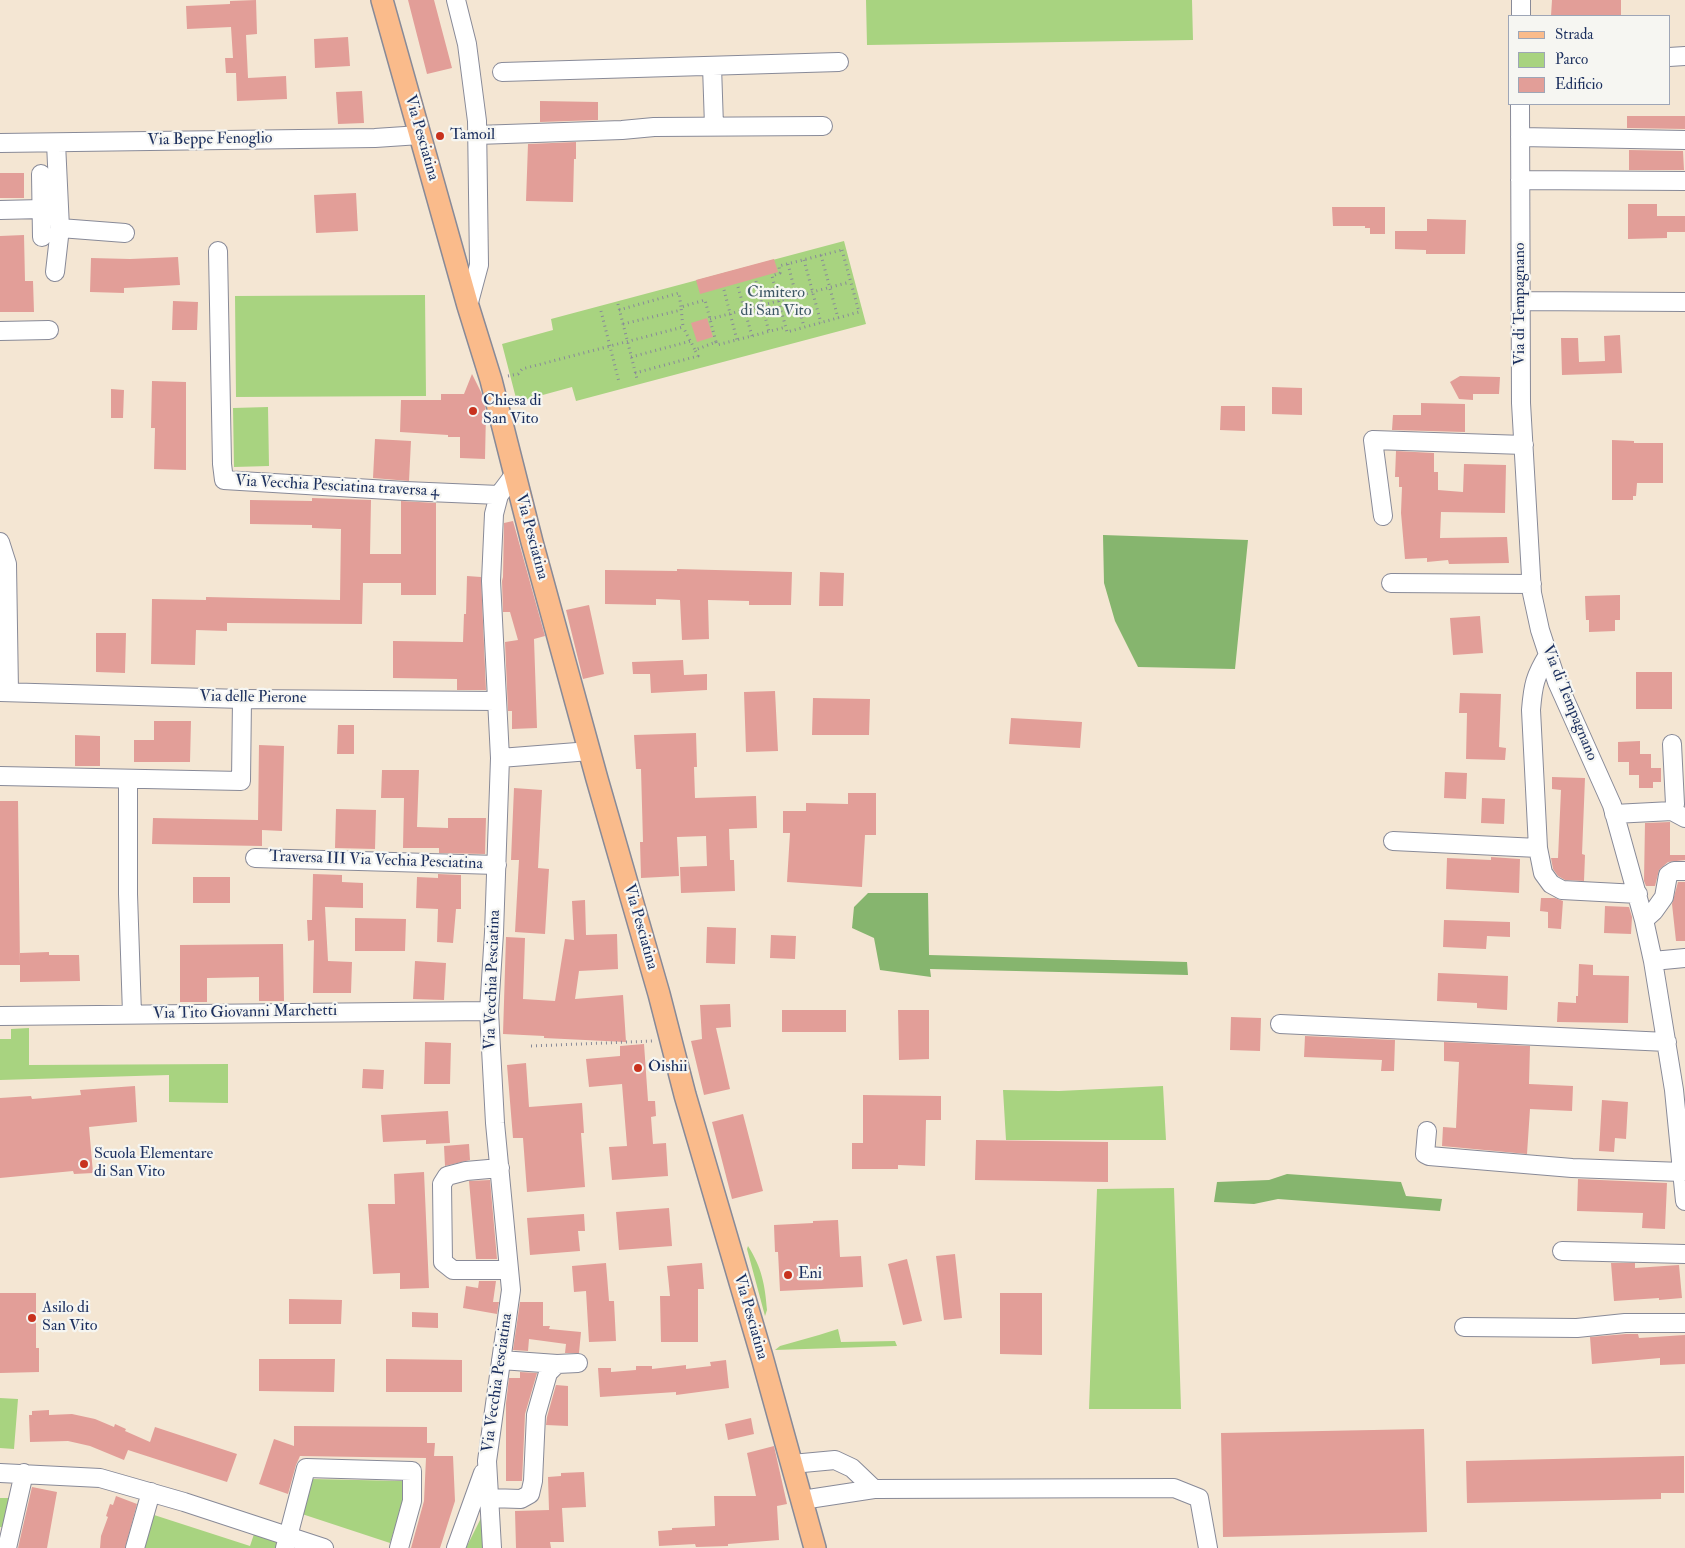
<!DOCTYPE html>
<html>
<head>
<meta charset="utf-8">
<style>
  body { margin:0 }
  #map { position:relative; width:1685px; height:1548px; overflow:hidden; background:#f4e6d3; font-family:"IM FELL Double Pica",serif }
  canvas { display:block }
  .legend { position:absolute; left:1508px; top:15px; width:162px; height:90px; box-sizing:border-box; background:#f6f6f2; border:1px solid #9ea6b7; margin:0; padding:6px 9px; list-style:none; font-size:15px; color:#1b2f5e }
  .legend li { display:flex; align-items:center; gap:10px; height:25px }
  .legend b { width:25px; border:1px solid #9ea6b7 }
</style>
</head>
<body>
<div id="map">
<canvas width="1685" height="1548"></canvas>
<ul class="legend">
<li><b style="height:6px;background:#fabb8b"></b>Strada</li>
<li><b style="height:14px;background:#a8d380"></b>Parco</li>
<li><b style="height:14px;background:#e29e98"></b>Edificio</li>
</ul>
</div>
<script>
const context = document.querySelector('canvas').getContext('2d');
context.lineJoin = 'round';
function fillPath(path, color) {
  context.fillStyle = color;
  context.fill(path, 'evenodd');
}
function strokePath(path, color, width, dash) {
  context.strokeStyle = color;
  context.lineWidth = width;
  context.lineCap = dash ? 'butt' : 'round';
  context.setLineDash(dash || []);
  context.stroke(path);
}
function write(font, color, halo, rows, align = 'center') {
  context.font = font + ' "IM FELL Double Pica",serif';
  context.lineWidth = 4.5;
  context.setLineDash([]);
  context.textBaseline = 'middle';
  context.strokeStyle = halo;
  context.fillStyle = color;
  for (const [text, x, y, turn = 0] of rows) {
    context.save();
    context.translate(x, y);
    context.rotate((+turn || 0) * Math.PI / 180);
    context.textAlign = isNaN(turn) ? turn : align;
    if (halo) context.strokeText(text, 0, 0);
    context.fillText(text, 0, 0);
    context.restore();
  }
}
fillPath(new Path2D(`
  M866,0h326l1,40 -326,5z
  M844,241l22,83 -290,77 -4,-14 -55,15 -15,-58 51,-14 -2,-11z
  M425,295l1,101 -190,1 -1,-101z
  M268,407l1,59 -35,1 -1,-59z
  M29,1028v37l199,-1v39l-59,-1v-27l-169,5v-41h11v-10z
  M1163,1086l3,54h-160l-3,-50 56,1z
  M1174,1188l7,221h-92l8,-220z
  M748,1246c14,22 17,39 19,64l-2,6 -18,-67z
  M838,1329l3,13 54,-1 2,5 -122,4 5,-4 39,-11z
  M0,1398l18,1 -4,50 -14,-1z
  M312,1479l91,2v21l-13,41 -88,-29z
  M0,1498h13l-7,30 -6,-1z
  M151,1514l99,32 4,-12 26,7 -2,7h-137z
  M482,1516l4,32h-20z`), '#a8d380');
fillPath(new Path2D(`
  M1103,535l145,5 -13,129 -97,-2 -23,-46 -11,-38z
  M868,893h60l1,62 258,7 1,13 -258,-6 1,8 -51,-7 -6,-32 -22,-10 2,-21z
  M1287,1174l114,8 5,14 36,3 -2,12 -162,-12 -24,5 -40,-2 3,-20 52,-2z`), '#86b56e');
fillPath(new Path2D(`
  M256,0l1,34 -11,1 2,43 38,-2 1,23 -50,2 -1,-28h-10l-1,-15h8l-2,-31 -44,2 -1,-23 44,-2v-3z
  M408,0h26l18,68 -25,6z
  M1552,0h69v16h-70z
  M348,37l2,29 -35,2 -1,-29z
  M362,91l2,32 -26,1 -2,-32z
  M540,101l58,1v18l-58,2z
  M1627,116h58v13l-58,-1z
  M576,142v17h-2l-1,43 -47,-1 2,-57z
  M1629,150l54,1 1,19h-55z
  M0,173h24v25h-24z
  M356,193l2,38 -42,2 -2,-38z
  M1628,204h29v12h28v16h-18v6l-39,1z
  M1332,207h53v27h-15v-6h-5v-2h-32z
  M1427,219l39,1 -1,34h-39v-4l-31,-1v-18h32z
  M24,235l1,46h8l1,31h-34v-76z
  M178,257l2,28 -56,3v5l-34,-1 1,-34 39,1z
  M774,259l4,13 -78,22 -4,-14z
  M173,301l25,1 -1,28h-25z
  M707,318l6,19 -16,5 -6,-19z
  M1620,335l2,38 -60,2 -1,-37h17l1,24 26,-1 -1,-25z
  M472,374l10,20 4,17 -1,48 -25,-1v-21h-12v-2l-48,-3 1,-32h40v-6h23z
  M1460,376l40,1 -1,17h-26v6l-14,-1 -9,-17z
  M152,381l34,1v88l-32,-1 1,-41h-4z
  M1272,387l30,1v27l-30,-1z
  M111,389l13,1 -1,28h-12z
  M1421,403l44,1v28l-73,-2 1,-15h28z
  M1221,406h24v25l-25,-1z
  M375,439l36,2 -2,40 -36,-3z
  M1612,440l22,1v2h29v40h-26l-1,13h-3v4h-21z
  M1396,451l38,2v19h4v18l25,2 1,-28 42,1 -1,48 -64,-1 -1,26 67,-1 2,26 -60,1 -1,-4 -21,2v-4l-22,1 -4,-46 1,-26h-3v-10h-4z
  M312,498l59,2 -1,54h31v-53l35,2v92h-35v-12h-38l-1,41 -135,-1v8l-31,-1 -1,35 -44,-1 1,-65 54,1v-3l134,3 1,-71 -29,-1v-3l-62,-1v-24l62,1z
  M513,521l32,115 -11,3 3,89 -25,1v-18h-4l-3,-69 13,-2 -8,-28h-7l-1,-31 1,-4 1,-54z
  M677,569l115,3 -1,33h-42v-4l-41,-1 1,39 -27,1 -2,-40 -24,-1v6l-51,-1v-34l72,1z
  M820,572l24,1 -1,33h-24z
  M467,576l14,1 5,113h-29v-11l-64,-1v-37l70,1 1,-28h2z
  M1620,595v25h-5v11l-26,1v-12h-3l-1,-24z
  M589,605l15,69 -21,5 -17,-69z
  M1480,616l3,37 -30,2 -3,-37z
  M96,633h30l-1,40 -29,-1z
  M683,660l1,15 23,-1v16l-56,3 -1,-19h-17l-1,-12z
  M1636,672h36v37h-36z
  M775,691l3,60 -32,1 -2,-60z
  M1460,693l41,1 -2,53 7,1 -1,12 -39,-1 1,-46h-8z
  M813,698l57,1 -1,36h-57z
  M1011,718l71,4 -2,26 -71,-4z
  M154,721h37l-1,41h-56v-22h20z
  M338,725h16v29h-17z
  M696,733l1,34h-3l1,31 61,-2 1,32 -28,1 1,31h4l1,31 -54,2 -1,-26 27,-1 -1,-30 -29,1 2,39 -38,2 -1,-36h3l-2,-73h-5l-2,-34z
  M75,735l25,1v30h-25z
  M1640,741v13h11v14h10v14h-8v6h-14v-13h-10v-13h-11v-20z
  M259,745l25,1 -2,85 -20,-1v16l-110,-2 1,-26 105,2z
  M382,770h37l-2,57 31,1v-10h38l-1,36 -46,-1v-5h-36l1,-50h-23z
  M1445,772l22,1 -1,26 -22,-1z
  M1552,777l33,1 -3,76 3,1 -1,26 -19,-1 -7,-4 -5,-7 -2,-11h7l3,-68 -9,-1z
  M514,788l28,2 -4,78 11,1 -4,65 -30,-2 4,-72h-8z
  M848,793h28v42h-11l-3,52 -75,-5 3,-49h-7v-22h23v-8l42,1z
  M1482,798l23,1 -1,25 -23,-1z
  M0,801h18l2,164h-20z
  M336,809l40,1 -1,39 -40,-1z
  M1670,822v33h15v5l-17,2 -9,8 -4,16h-9l-2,-5 1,-58z
  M1491,857l29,2 -1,34 -73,-4 1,-31 44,2z
  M313,874l29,1v7l21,1v25l-38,-1 3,54 24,1 -1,31h-38l1,-53 -6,1 -1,-21h5z
  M438,874l23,1v34h-5l-3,34 -16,-1 1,-33 -22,-1 1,-31 21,1z
  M193,877h37v26h-37z
  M1678,882h7v59h-9l-4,-37z
  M1541,898h14l8,3 -2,28 -13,-1v-16l-8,-1z
  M585,900l1,35 31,-1 1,35 -39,2 -4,28 48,-4 3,47 -82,-4v-2l-41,-2 3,-97 19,1 -2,61 32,2 10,-62 9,1 -2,-39z
  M1605,906l24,1 3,10 -1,17 -27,-1z
  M355,918l51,1 -1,32h-50z
  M1444,920l66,2v15l-23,-1 -1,13 -43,-2z
  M707,927l29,1 -1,36 -29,-1z
  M771,935l25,1 -1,23 -25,-1z
  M283,944l1,57h-25v-24l-52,1v24h-27v-57z
  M49,952v3h30l1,26 -60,1v-29z
  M415,961l31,2 -2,37 -31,-1z
  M1579,964l14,1v10l36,1 -1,47 -71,-1 1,-20 18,1v-7h2z
  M1438,973l70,3 -1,34 -30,-2v-5l-40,-2z
  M730,1004l1,23 -15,1 14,61 -26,6 -13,-54 11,-2 -2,-34z
  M782,1010h64v22h-64z
  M898,1010h31v49l-30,1z
  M1231,1017l30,1 -1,33 -30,-1z
  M1305,1036l90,4 -1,31h-13l1,-11 -78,-3z
  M425,1042l26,1 -1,41h-26z
  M1444,1042l86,4 -1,38 44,2 -1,25 -42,-2 -3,45 -85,-8 1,-19 13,1 3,-66 -15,-1z
  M644,1044l4,57h7l1,15 -5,1 2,27 13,-1 2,33 -56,4 -3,-33 18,-1 -5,-62 -33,3 -3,-28 34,-3v-10z
  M526,1063l3,44 53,-4 2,30h-3l4,54 -58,5 -4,-54h-10l-6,-73z
  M363,1069l21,1 -1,19 -21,-1z
  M135,1086l2,36 -48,5 4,46 -19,1 -1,-3 -73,7v-80l31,-2 1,3 49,-4 -1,-5z
  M863,1095l78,1v24h-15l-1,46 -27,-1v4h-46v-26h11z
  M1602,1100l26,2 -2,37 -11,-1 -1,14 -15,-1z
  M448,1111l2,32 -24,1v-4l-43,2 -2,-27z
  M743,1114l20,77 -31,8 -20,-77z
  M976,1140l132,2v40l-133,-2z
  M469,1144l1,16 -25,6 -1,-20z
  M424,1172l5,116 -29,1v-16l-27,1 -5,-70h27l-1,-30z
  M1578,1179l89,4 -2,46 -23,-1 1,-15 -66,-2z
  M490,1180l7,79h-21l-7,-78z
  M669,1208l3,38 -53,4 -3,-38z
  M584,1214l1,17h-7l2,20 -50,4 -3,-37z
  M838,1220l2,37 21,-1 2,31 -83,4 -2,-39h-3l-1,-27 39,-2v-2z
  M955,1254l7,64 -18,2 -8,-64z
  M907,1259l15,62 -19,4 -15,-61z
  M606,1263l3,38h5l2,40 -27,1 -3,-51 -12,1 -2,-26z
  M702,1263l2,26h-6v53h-37l-1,-46h10l-3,-30z
  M1611,1263h24v5l44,-3 3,33 -23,2v-2l-45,3z
  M479,1281h17l-3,21h6l-2,12 -34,-6 3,-22 12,2z
  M0,1293h36v55h3v24l-39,1z
  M1000,1293h42v62l-42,-1z
  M289,1299l53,1 -1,24h-52z
  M520,1302h23v24h7l-1,3 32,3 -2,21h-14l1,-9 -37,-5 -1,12 -15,-1z
  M412,1312l26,1v15l-26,-1z
  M1626,1334h12l1,4 46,-3v29l-25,1v-7l-68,6 -2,-27z
  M259,1359h76l-1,33 -75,-1z
  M386,1359l76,1v32h-76z
  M726,1360l3,28 -53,7v-3l-76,5 -2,-29h13v4l25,-2v-4h16v3l34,-4v4l25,-3 -1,-4z
  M520,1372l17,1 -12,41 -3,67h-16v-78l3,-25h11z
  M556,1385l12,1v40l-22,-1 1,-8z
  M49,1410v5l23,-1 23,5 19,8 1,-3 11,5 -1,2 25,11 5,-15 82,27 -10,28 -99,-32 -4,10 -34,-14 -22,-5 -38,1 -1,-27h3v-4z
  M751,1418l3,16 -26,6 -3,-16z
  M294,1426l133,1v16h8l-1,13h19l2,45 -15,47h-29l13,-47 2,-43 -126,-2 -4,9 -8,29 -29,-10 15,-45 20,7z
  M1424,1429l3,103 -204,5 -2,-104z
  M774,1446l13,58 -10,2 2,34 -51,4v2l-32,1 -1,-3 -36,2 -1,-15 14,-1v-2l43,-2 -1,-30h42l-9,-43z
  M1684,1456v37h-23v6l-194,4 -1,-42z
  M584,1472l2,35 -24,1 2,34h-14l1,6h-35l-1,-37 34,-1 -1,-33 13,-1v-3z
  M32,1487l25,5 -10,56h-29z
  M116,1496l21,8 -12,44h-25l1,-12 7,-19 -2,-1 4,-12 3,1z`), '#e29e98');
const minor = new Path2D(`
  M456,0l11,44 10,77 2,144 -11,41
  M1521,16v-16
  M1669,57l16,-1
  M712,66l2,60
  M502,72l337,-10
  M1520,104l1,299 11,190 8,37 17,52 55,123 32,115 9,41 21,129 11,111
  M477,135l145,-5 32,-3 169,-1
  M1520,137l165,3
  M0,143l375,-5 45,-3
  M41,174l1,63
  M1520,180l165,1
  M0,210l42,-1
  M60,228l65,5
  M218,251l4,213 2,16 181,11 94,4
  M55,272l5,-44 -4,-85
  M1521,301l164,1
  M0,331l49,-1
  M1383,516l-10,-76 151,5
  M0,542l7,22 2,128
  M1391,583l141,1
  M1548,655c-13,21 -15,30 -17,55l7,138 5,25 8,11 11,6 76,4
  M0,692l242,7 255,2
  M1672,744l3,60 -3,7
  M500,758l90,-7
  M0,776l241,5 1,-82
  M128,779v115l4,120
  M1614,814l58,-3 13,7
  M1393,841l145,7
  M255,858l242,7
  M1644,920l10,-9 10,-14 4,-22 6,-4h11
  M1653,961l32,-3
  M0,1016l489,-5
  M1280,1024l387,18
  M1427,1131l-2,23 4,2 143,12 110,4
  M500,1168l-34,3 -19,5 -5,8 1,78 10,8h56
  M1562,1251l123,3
  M1464,1327l113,1 48,-5h60
  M501,1360l56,4
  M792,1464l43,-4 17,8 22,21 300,-1 25,10 9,50
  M0,1473l100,5 84,24 140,46
  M489,1498l32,1 9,-5 3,-13 3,-66 12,-42 9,-9 21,-1
  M802,1500l72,-11
  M7,1548l17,-75
  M135,1548l16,-56
  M285,1548l21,-80 106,3v30l-13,47
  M456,1548l27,-75
  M492,1548l-5,-87 24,-171 -16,-167 -6,-112 5,-78 6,-175 -9,-177 3,-67 5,-19 15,-20`);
const major = new Path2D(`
  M382,0l86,306 23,74 41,162 65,237 62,215 26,101 77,262 53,191`);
strokePath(minor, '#888a98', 20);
strokePath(major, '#888a98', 24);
strokePath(new Path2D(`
  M842,250l17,62 -72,20 -15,-56 8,-3 -1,-7z
  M821,255l17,63
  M804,260l17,63
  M788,264l16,63
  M756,281l13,51
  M738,287l14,49
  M724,290l13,50
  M618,304l19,75
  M619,310l60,-17 2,14
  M601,311l18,71
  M710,319l140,-37
  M623,324l58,-14
  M716,342l1,3 69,-18
  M631,357l60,-16
  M635,373l63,-17 -3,-6
  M508,376l10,-2 4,-5 161,-42 -2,-20 24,-7 11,42 -21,8 -12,-23
  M531,1046l122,-5`), '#888a98', 3, [1, 4]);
strokePath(minor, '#fff', 18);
strokePath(major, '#fabb8b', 21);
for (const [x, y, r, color] of [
  [440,136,5,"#c8321e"],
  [473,411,5,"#c8321e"],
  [638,1068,5,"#c8321e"],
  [84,1164,5,"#c8321e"],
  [788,1275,5,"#c8321e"],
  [32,1318,5,"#c8321e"]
]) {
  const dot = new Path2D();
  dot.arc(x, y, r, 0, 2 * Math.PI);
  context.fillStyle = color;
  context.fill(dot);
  strokePath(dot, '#f6f6f2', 2);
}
write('16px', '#1b2f5e', '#f6f6f2', [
  ["Tamoil",450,136],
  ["Chiesa di",483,402],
  ["San Vito",483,420],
  ["Oishii",648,1068],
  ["Scuola Elementare",94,1155],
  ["di San Vito",94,1173],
  ["Eni",798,1275],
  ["Asilo di",42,1309],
  ["San Vito",42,1327]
], 'left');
write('16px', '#1b2f5e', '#f6f6f2', [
  ["Via Pesciatina",421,138,74],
  ["Via Beppe Fenoglio",210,140,-1],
  ["Via di Tempagnano",1521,304,-90],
  ["Via Vecchia Pesciatina traversa 4",337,487,3],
  ["Via Pesciatina",531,537,75],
  ["Via delle Pierone",253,698,1],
  ["Via di Tempagnano",1569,703,68],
  ["Traversa III Via Vechia Pesciatina",376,861,2],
  ["Via Pesciatina",640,927,74],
  ["Via Vecchia Pesciatina",493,980,-88],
  ["Via Tito Giovanni Marchetti",245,1013,-1],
  ["Via Pesciatina",750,1317,74],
  ["Via Vecchia Pesciatina",498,1383,-82]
]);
write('16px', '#3e5866', '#f6f6f2', [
  ["Cimitero",776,294],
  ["di San Vito",776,312]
]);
</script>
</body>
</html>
